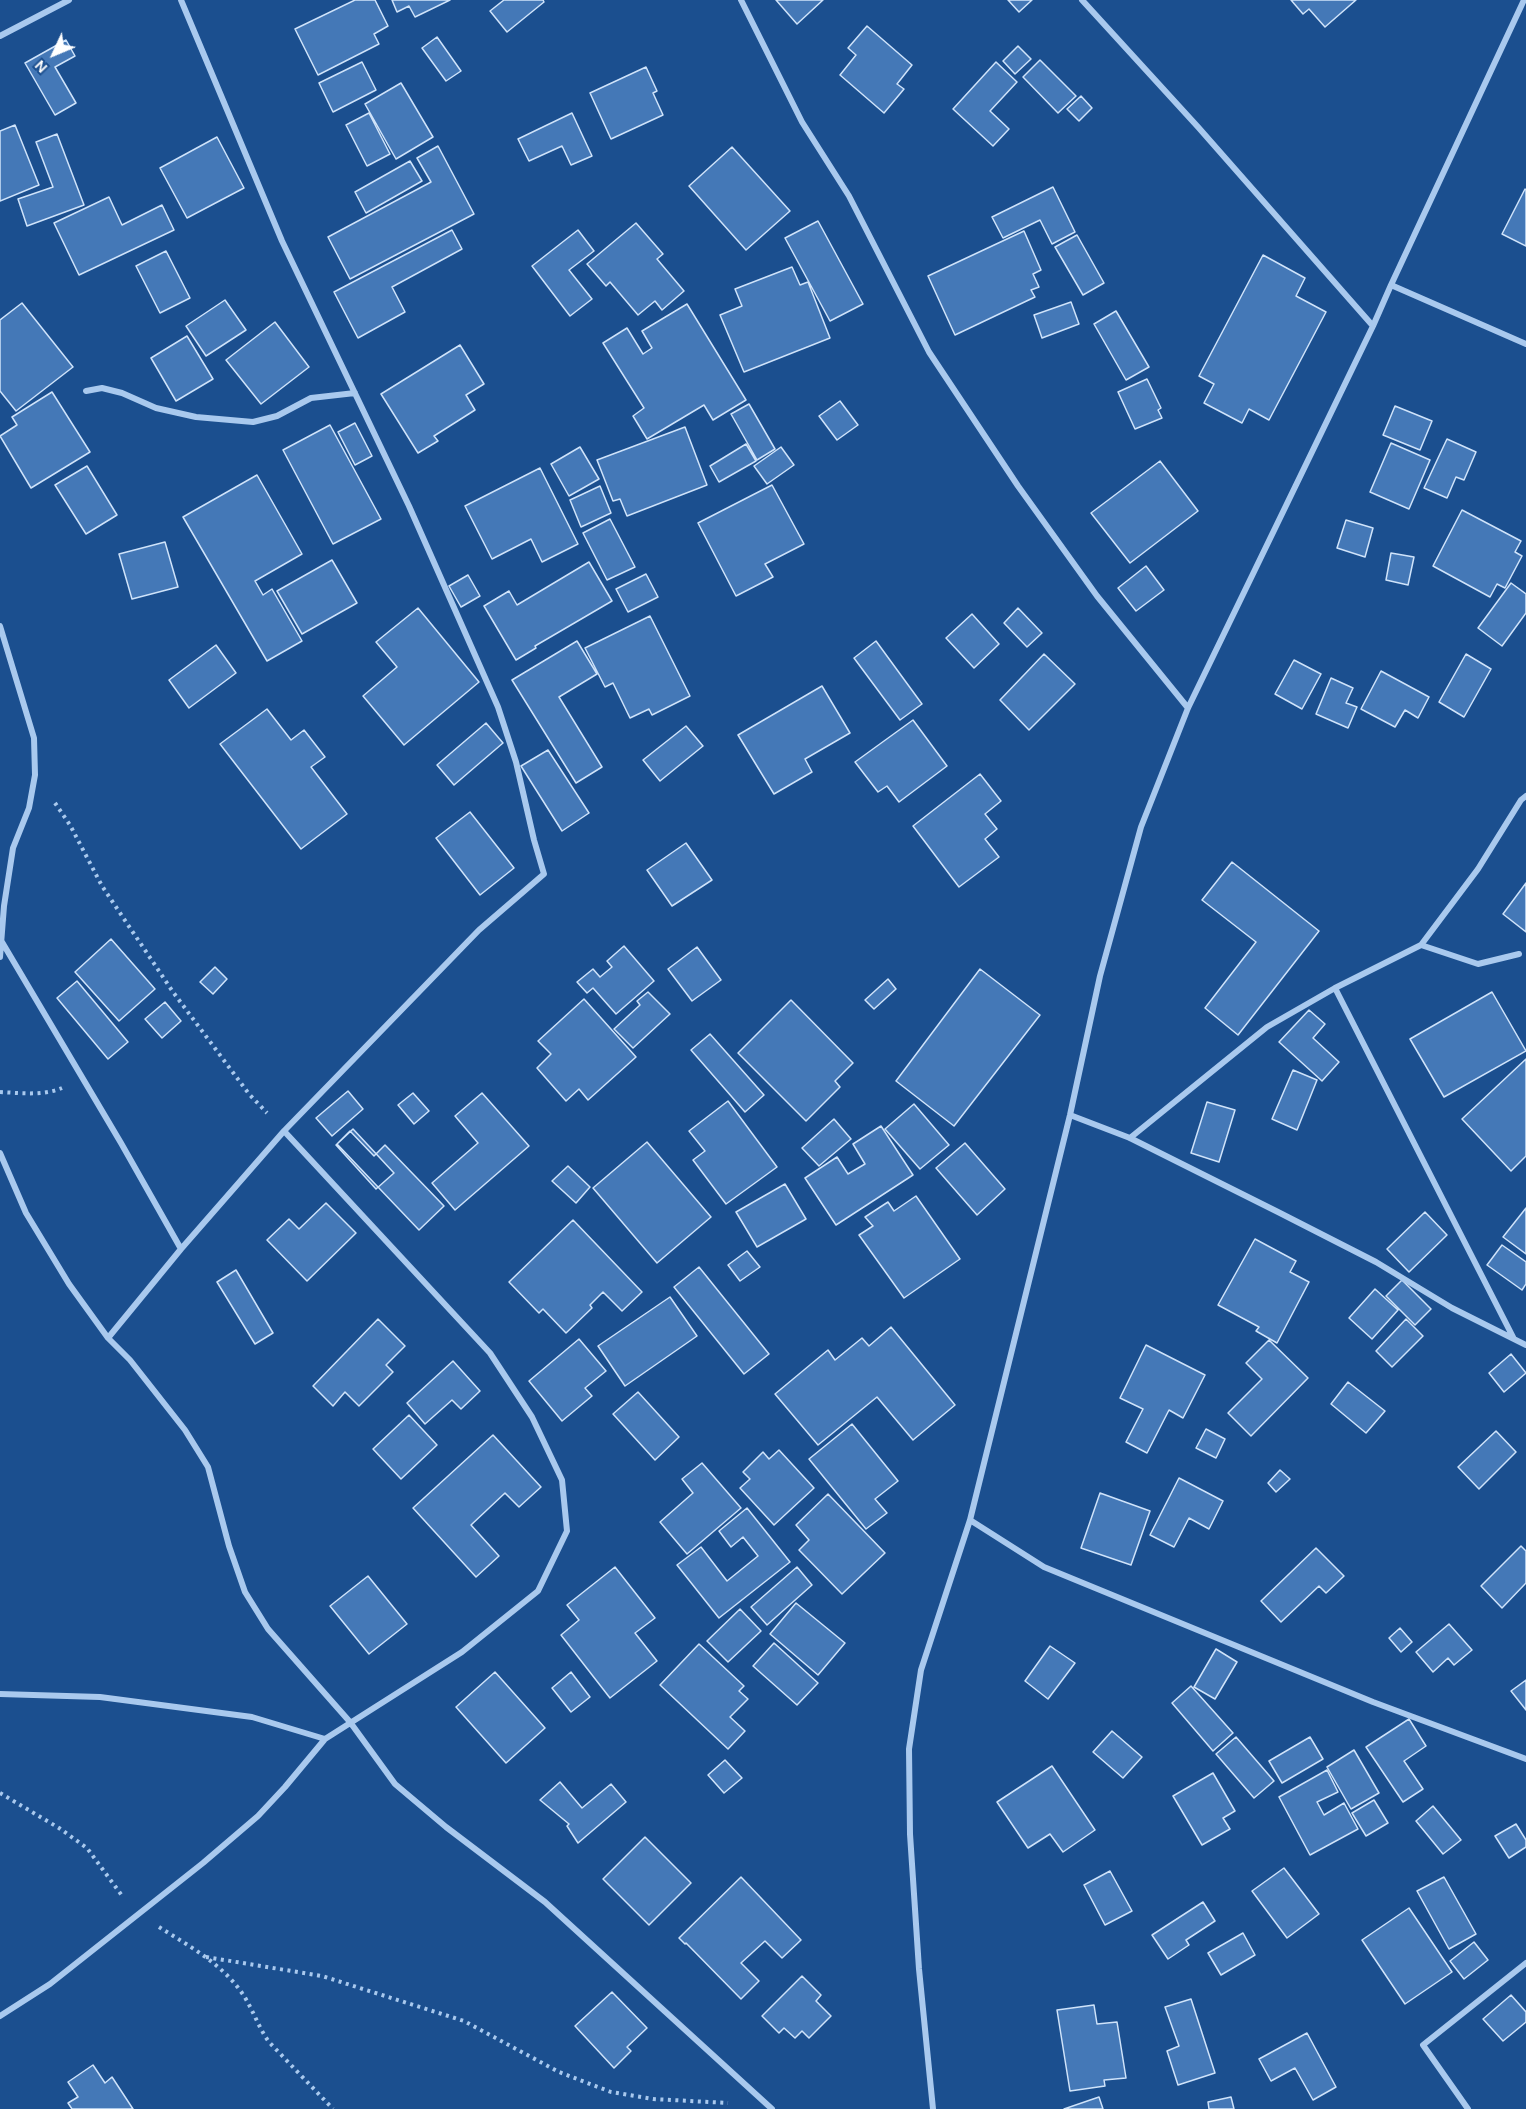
<!DOCTYPE html>
<html>
<head>
<meta charset="utf-8">
<style>
  body { margin:0 }
  #map { position:relative; width:1526px; height:2109px; overflow:hidden; background:#1b4f8f; font-family:Karla,sans-serif }
  canvas { display:block }
  .north { position:absolute; left:24px; top:24px; width:60px; height:60px; -webkit-text-stroke:4px #1b4f8f; paint-order:stroke; rotate:226deg; font-size:16px; font-weight:700; line-height:24px; text-align:center; color:#fff }
  .north::after { content:''; display:block; margin:auto; width:21px; height:27px; background:#fff; clip-path:polygon(50% 0,100% 100%,50% 72%,0 100%) }
</style>
</head>
<body>
<div id="map">
<canvas width="1526" height="2109"></canvas>
<div class="north">N</div>
</div>
<script>
const context = document.querySelector('canvas').getContext('2d');
context.lineJoin = 'round';
function fillPath(path, color) {
  context.fillStyle = color;
  context.fill(path, 'evenodd');
}
function strokePath(path, color, width, dash) {
  context.strokeStyle = color;
  context.lineWidth = width;
  context.lineCap = dash ? 'butt' : 'round';
  context.setLineDash(dash || []);
  context.stroke(path);
}
const building = new Path2D(`
  M355,0h20l13,26 -14,8 5,10 -61,31 -23,-46z
  M392,0h58l-35,17 -6,-11 -12,6z
  M504,0h39l1,2 -37,30 -17,-21z
  M776,0h47l-26,24z
  M1008,0h24l-13,12z
  M1291,0h65l-31,27 -16,-18 -6,5z
  M867,26l45,39 -15,19 7,5 -20,24 -44,-38 16,-20 -8,-7z
  M437,37l24,34 -15,10 -24,-33z
  M66,40l9,16 -20,11 21,36 -21,12 -30,-52z
  M1018,46l13,13 -16,15 -12,-13z
  M1040,60l36,36 -18,17 -35,-36z
  M362,62l14,28 -43,22 -14,-29z
  M996,62l21,20 -27,29 19,18 -16,17 -40,-37z
  M646,67l11,24 -4,2 10,22 -52,24 -21,-46z
  M401,83l32,54 -37,22 -31,-55z
  M1081,96l11,12 -13,13 -12,-12z
  M369,113l21,41 -23,12 -21,-41z
  M572,113l20,43 -21,9 -9,-19 -33,15 -11,-22z
  M15,125l24,60 -39,16v-70z
  M57,134l27,71 -57,21 -9,-27 35,-12 -17,-45z
  M217,137l27,51 -57,30 -27,-50z
  M438,146l36,68 -124,65 -22,-42 103,-55 -14,-24z
  M732,147l58,64 -44,39 -57,-64z
  M410,161l12,20 -56,32 -11,-21z
  M1053,187l22,45 -23,12 -12,-24 -37,18 -11,-21z
  M1525,189l1,1v56l-24,-12z
  M109,197l13,28 40,-20 12,25 -95,45 -25,-52z
  M818,221l45,83 -33,17 -45,-83z
  M636,223l27,31 -6,5 27,32 -22,19 -7,-9 -17,14 -28,-33 -4,4 -19,-22z
  M452,230l10,19 -70,38 13,25 -47,26 -24,-46z
  M578,230l16,21 -25,19 23,29 -22,17 -38,-50z
  M1024,231l17,39 -8,4 6,13 -8,3 4,7 -80,38 -27,-59z
  M1077,235l27,48 -21,12 -28,-48z
  M166,251l24,47 -30,15 -24,-47z
  M1263,255l42,23 -9,18 30,16 -57,108 -20,-11 -7,14 -38,-20 10,-19 -15,-8z
  M792,267l8,18 8,-3 22,56 -86,34 -24,-57 22,-9 -7,-17z
  M225,300l21,30 -40,26 -20,-30z
  M1071,302l8,22 -37,14 -8,-23z
  M22,303l51,64 -57,44 -16,-20v-71z
  M687,304l59,96 -33,20 -9,-15 -57,34 -14,-23 11,-8 -41,-65 24,-15 16,26 9,-6 -10,-17z
  M1116,311l33,56 -23,13 -32,-56z
  M275,322l34,45 -48,37 -35,-44z
  M187,336l26,43 -37,22 -25,-43z
  M460,345l24,39 -18,11 9,15 -41,26 4,5 -20,12 -37,-59z
  M1147,379l14,29 -3,2 4,8 -27,11 -17,-37z
  M52,392l38,60 -59,36 -31,-52 17,-11 -5,-8z
  M840,401l18,24 -21,15 -18,-24z
  M749,404l26,45 -18,11 -26,-46z
  M1395,406l37,15 -12,29 -37,-15z
  M355,423l17,33 -17,9 -17,-33z
  M330,425l51,94 -48,25 -50,-94z
  M685,427l22,58 -80,31 -7,-17 -7,2 -16,-41z
  M1447,439l29,13 -12,28 -8,-3 -9,21 -23,-10z
  M1391,443l39,17 -21,49 -39,-17z
  M746,444l10,17 -37,21 -9,-16z
  M580,447l19,32 -30,17 -18,-32z
  M781,447l13,18 -27,19 -13,-18z
  M1160,461l38,50 -68,52 -39,-50z
  M87,466l30,49 -31,19 -31,-49z
  M540,468l38,76 -36,18 -11,-23 -39,20 -27,-53z
  M257,475l45,79 -47,27 8,14 9,-6 30,52 -35,20 -84,-144z
  M772,485l32,59 -39,20 8,13 -37,19 -38,-73z
  M600,486l11,27 -30,14 -11,-27z
  M1462,510l59,31 -6,11 7,4 -17,32 -8,-4 -7,13 -57,-31z
  M610,519l25,48 -28,13 -24,-47z
  M1346,520l27,8 -8,29 -28,-9z
  M165,542l13,45 -46,12 -13,-45z
  M1391,553l23,4 -6,28 -22,-5z
  M332,560l25,43 -55,31 -25,-43z
  M589,562l23,39 -77,45 1,2 -20,12 -32,-54 25,-15 8,14z
  M1146,566l18,24 -28,21 -18,-23z
  M646,574l12,23 -30,15 -12,-23z
  M468,575l12,21 -19,11 -12,-21z
  M1511,583l15,11v19l-24,33 -24,-18z
  M418,608l61,74 -75,63 -41,-49 34,-29 -21,-25z
  M1018,608l24,25 -15,14 -23,-24z
  M972,614l27,30 -25,24 -28,-30z
  M650,616l40,80 -38,19 -3,-6 -19,9 -17,-35 -8,4 -20,-39z
  M577,641l20,33 -38,23 43,70 -26,16 -64,-103z
  M876,641l46,63 -22,16 -46,-62z
  M216,645l20,28 -47,35 -20,-28z
  M1044,654l31,30 -46,46 -29,-30z
  M1466,654l25,15 -27,48 -25,-15z
  M1294,660l27,14 -19,35 -27,-15z
  M1381,671l48,26 -11,21 -13,-8 -10,17 -34,-18z
  M1331,678l22,10 -7,15 11,4 -9,21 -32,-14z
  M822,686l28,47 -45,26 7,13 -38,22 -36,-59z
  M267,709l24,31 13,-10 21,27 -14,10 36,47 -46,35 -81,-105z
  M913,720l34,46 -48,36 -12,-16 -9,6 -23,-30z
  M486,723l17,20 -49,42 -17,-20z
  M686,726l17,20 -43,35 -17,-21z
  M548,750l41,63 -27,18 -41,-65z
  M980,774l21,27 -16,13 12,15 -12,10 14,18 -40,30 -46,-61z
  M470,812l44,56 -34,27 -44,-57z
  M686,843l26,37 -40,26 -25,-36z
  M1232,862l87,69 -81,104 -33,-27 51,-66 -54,-42z
  M1526,883v49l-23,-18z
  M111,939l44,50 -36,32 -44,-49z
  M624,946l30,35 -38,33 -23,-26 -6,5 -10,-11 16,-13 7,8 12,-10 -5,-6z
  M697,947l24,33 -29,21 -24,-32z
  M215,967l12,12 -14,15 -13,-12z
  M980,969l60,46 -86,111 -58,-45z
  M888,979l8,10 -22,20 -9,-9z
  M77,981l51,61 -20,17 -51,-61z
  M648,992l22,22 -37,34 -19,-19 26,-24 -3,-4z
  M1492,992l34,59 -82,46 -34,-58z
  M584,999l52,58 -48,43 -9,-11 -13,12 -29,-33 14,-14 -13,-13z
  M791,1000l62,63 -18,18 5,6 -34,34 -68,-68z
  M165,1002l16,19 -19,17 -17,-19z
  M1309,1010l16,14 -12,14 26,24 -17,19 -43,-39z
  M710,1034l54,61 -19,17 -54,-62z
  M1526,1059v97l-15,15 -49,-52z
  M1293,1070l24,10 -20,50 -25,-11z
  M348,1091l15,18 -31,27 -16,-18z
  M413,1093l16,18 -15,13 -16,-19z
  M482,1093l47,53 -74,64 -23,-27 46,-40 -23,-27z
  M728,1101l49,66 -51,37 -33,-44 12,-9 -16,-20z
  M1207,1102l28,8 -16,52 -28,-9z
  M914,1104l35,41 -29,24 -35,-40z
  M834,1119l17,20 -32,27 -17,-18z
  M881,1126l32,49 -77,50 -31,-47 32,-21 11,17 17,-10 -12,-20z
  M353,1129l41,44 -18,16 -40,-44z
  M350,1131l24,25 11,-11 59,61 -25,24 -82,-86z
  M647,1142l64,75 -54,46 -64,-75z
  M965,1143l40,46 -28,26 -41,-47z
  M568,1166l22,21 -14,16 -24,-22z
  M785,1184l21,35 -49,28 -21,-35z
  M916,1196l44,63 -56,39 -45,-63 14,-9 -8,-9 23,-15 6,9z
  M326,1203l30,30 -49,48 -40,-41 22,-21 10,10z
  M1526,1208v46l-23,-17z
  M1425,1212l22,23 -38,37 -22,-23z
  M573,1220l69,72 -20,19 -19,-19 -13,13 2,3 -26,25 -23,-24 -4,4 -30,-31z
  M1255,1239l41,22 -6,11 19,10 -32,61 -21,-12 3,-4 -41,-22z
  M1502,1245l24,17v22l-4,6 -35,-25z
  M747,1251l13,16 -20,14 -12,-16z
  M699,1267l70,87 -25,20 -70,-87z
  M236,1270l37,63 -18,11 -38,-62z
  M1402,1280l29,29 -16,16 -29,-29z
  M1375,1289l23,21 -26,29 -23,-21z
  M670,1297l27,39 -72,50 -27,-40z
  M378,1319l27,27 -19,19 7,7 -34,34 -14,-14 -12,14 -20,-20z
  M1406,1319l17,17 -31,31 -16,-16z
  M891,1327l64,78 -42,35 -36,-43 -59,48 -43,-51 53,-44 7,10 27,-22 7,8z
  M579,1339l27,32 -21,17 7,8 -30,25 -33,-40z
  M1269,1340l39,38 -57,58 -23,-23 34,-34 -16,-16z
  M1146,1345l59,30 -22,43 -14,-8 -22,43 -21,-11 17,-33 -23,-11z
  M1511,1354l15,19 -22,19 -15,-19z
  M453,1361l27,30 -19,18 -9,-9 -27,24 -18,-21z
  M1348,1382l37,29 -19,22 -35,-29z
  M638,1392l41,45 -24,23 -42,-46z
  M409,1415l28,30 -36,34 -28,-30z
  M852,1424l46,57 -23,18 12,14 -21,16 -57,-70z
  M1206,1429l19,10 -9,19 -20,-10z
  M1496,1431l20,21 -37,37 -21,-22z
  M493,1435l48,52 -22,20 -14,-14 -34,32 28,31 -23,21 -63,-69z
  M779,1450l35,38 -40,37 -34,-37 10,-9 -7,-7 20,-20 6,7z
  M702,1463l39,45 -54,46 -27,-32 33,-29 -11,-14z
  M1280,1470l10,9 -14,13 -8,-9z
  M1179,1478l44,23 -14,28 -20,-11 -15,29 -24,-12z
  M1100,1493l50,18 -19,54 -50,-17z
  M828,1494l57,59 -43,41 -43,-44 10,-10 -13,-15z
  M747,1508l43,54 -71,56 -42,-53 24,-18 26,34 31,-25 -15,-19 -12,10 -12,-16z
  M1521,1546l5,5v32l-24,25 -21,-22z
  M1316,1548l28,28 -18,17 -7,-7 -38,36 -20,-21z
  M615,1567l40,51 -20,15 22,28 -47,37 -49,-63 18,-15 -12,-15z
  M797,1567l15,18 -45,40 -16,-18z
  M368,1576l39,48 -38,30 -39,-48z
  M796,1603l49,40 -27,32 -48,-41z
  M740,1609l21,22 -33,31 -21,-21z
  M1449,1624l23,26 -18,15 -6,-7 -15,14 -17,-20z
  M1400,1628l12,14 -11,10 -12,-14z
  M774,1643l44,40 -21,22 -44,-39z
  M699,1644l45,42 -5,5 9,8 -18,18 15,14 -17,18 -68,-64z
  M1050,1646l25,17 -27,36 -23,-18z
  M1216,1649l21,13 -22,37 -21,-12z
  M495,1672l50,56 -39,35 -50,-56z
  M571,1672l19,25 -19,15 -19,-24z
  M1526,1680v30l-15,-19z
  M1191,1686l42,47 -20,18 -41,-48z
  M1409,1719l17,27 -22,15 19,28 -20,13 -37,-55z
  M1112,1731l30,26 -19,21 -30,-26z
  M1236,1737l38,44 -20,17 -38,-44z
  M1310,1737l13,22 -41,24 -13,-22z
  M1354,1750l25,43 -28,16 -24,-42z
  M725,1760l17,18 -18,15 -16,-18z
  M1052,1766l43,64 -32,22 -13,-18 -22,14 -31,-46z
  M1327,1770l11,22 -21,10 7,13 20,-12 14,26 -48,26 -31,-58z
  M1213,1773l22,38 -12,7 7,11 -28,16 -29,-49z
  M560,1782l22,26 29,-24 15,18 -48,41 -11,-17 2,-2 -29,-24z
  M1374,1800l14,23 -22,13 -14,-23z
  M1433,1806l28,34 -18,14 -27,-33z
  M1516,1824l10,16v7l-17,11 -14,-22z
  M645,1837l46,46 -42,42 -46,-46z
  M1284,1868l35,46 -32,24 -35,-47z
  M1110,1871l22,40 -27,14 -21,-40z
  M741,1877l60,63 -19,18 -17,-17 -24,22 18,18 -18,18 -55,-56 -1,1 -6,-6z
  M1444,1877l32,57 -27,15 -32,-58z
  M1203,1902l12,19 -29,19 3,5 -21,14 -16,-24z
  M1409,1908l43,64 -47,32 -43,-64z
  M1243,1933l12,22 -34,20 -13,-22z
  M1474,1942l14,18 -24,19 -14,-18z
  M802,1976l19,19 -5,6 15,15 -22,22 -7,-7 -7,7 -11,-10 -5,5 -17,-17z
  M612,1992l35,36 -20,19 4,4 -17,17 -39,-42z
  M1511,1995l15,17v10l-23,19 -20,-22z
  M1191,1999l24,74 -37,12 -11,-34 12,-5 -14,-39z
  M1094,2005l3,19 20,-2 9,56 -22,2 1,6 -35,5 -13,-81z
  M1307,2033l29,54 -23,13 -18,-32 -24,13 -12,-22z
  M93,2065l12,18 7,-6 21,32h-61l-4,-6 10,-6 -10,-15z
  M1099,2097l4,12h-39z
  M1231,2097l3,12h-25l-1,-7z`);
fillPath(building, '#4478b7');
strokePath(building, '#cfe3fa', 1.5);
strokePath(new Path2D(`
  M55,803l15,22 32,61 71,106 76,102 18,19
  M0,1092c20,1 43,4 62,-4
  M0,1793l59,35 28,20 36,49
  M159,1927c30,19 62,36 83,66 11,16 16,34 27,49l64,67
  M206,1957l116,19 142,45 95,51 52,20 42,7 75,4`), '#a9c9ee', 4, [3, 4.5]);
strokePath(new Path2D(`
  M741,0l61,122 47,74 80,156 89,134 79,110 91,112
  M1082,0l116,127 175,199
  M0,36l69,-36
  M1391,285l135,59
  M86,391l16,-3 20,5 34,15 40,9 57,5 24,-6 34,-18 44,-5
  M0,626l34,112 1,37 -6,33 -16,40 -9,58 -4,51
  M2,942l119,201 60,106
  M1421,945l57,-76 43,-69 5,-4
  M1335,988l179,351
  M1070,1115l60,23 148,74 98,50 76,46 74,37
  M1130,1138l137,-111 68,-39 86,-43 57,19 41,-10
  M0,1153l26,60 43,71 39,54 22,22 55,70 23,37 21,79 16,46 23,37 82,93 45,62 51,43 99,75 227,207
  M108,1338l73,-89 103,-118 195,-201 65,-56 -10,-34 -18,-78 -18,-55 -89,-201 -127,-265 -101,-241
  M970,1520l74,47 329,135 153,57
  M0,1694l100,3 152,20 73,22
  M0,2016l50,-32 153,-121 55,-47 27,-29 40,-48 137,-87 76,-61 29,-60 -5,-51 -30,-63 -42,-64 -206,-222
  M933,2109l-14,-140 -9,-135 -1,-85 12,-79 49,-150 100,-405 30,-139 41,-149 47,-119 185,-382 18,-41 133,-285
  M1468,2109l-45,-64 103,-82`), '#a9c9ee', 6);
</script>
</body>
</html>
